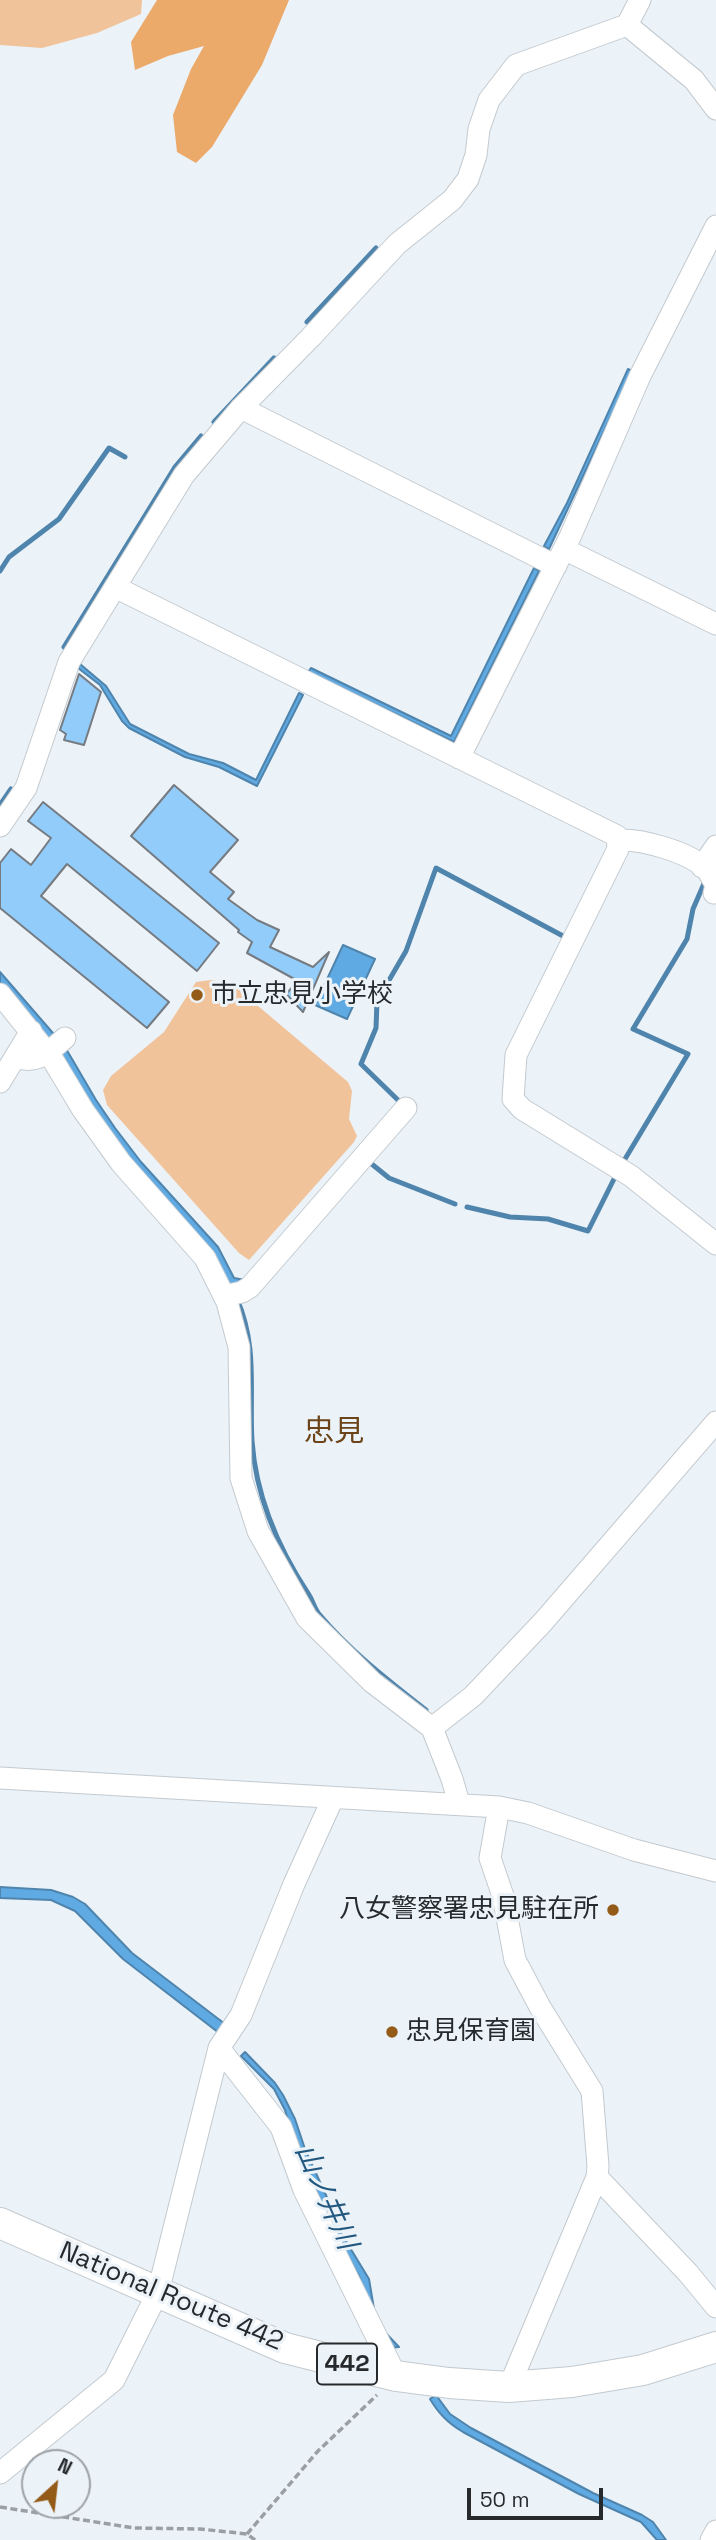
<!DOCTYPE html>
<html>
<head>
<meta charset="utf-8">
<style>
  body { margin:0 }
  #map { position:relative; width:716px; height:2540px; overflow:hidden; background:#ebf2f8; font-family:"Space Grotesk",sans-serif }
  canvas { display:block }
  .north { position:absolute; left:21px; top:2449px; width:70px; height:70px; box-sizing:border-box; background:#ebf2f8; border:2px solid #9da2a6; border-radius:50%; rotate:27deg; font-size:19px; font-weight:700; line-height:28px; text-align:center; color:#272a2c }
  .north::after { content:''; display:block; margin:auto; width:24px; height:32px; background:#945a18; clip-path:polygon(50% 0,100% 100%,50% 72%,0 100%) }
  .scale { position:absolute; left:467px; top:2488px; width:136px; height:32px; box-sizing:border-box; border:4px solid #272a2c; border-top:0; padding-left:9px; font-size:21px; line-height:24px; white-space:nowrap; color:#272a2c; -webkit-text-stroke:5px #ebf2f8; paint-order:stroke }
</style>
</head>
<body>
<div id="map">
<canvas width="716" height="2540"></canvas>
<div class="north">N</div>
<div class="scale">50 m</div>
</div>
<script>
const context = document.querySelector('canvas').getContext('2d');
context.lineJoin = 'round';
function fillPath(path, color) {
  context.fillStyle = color;
  context.fill(path, 'evenodd');
}
function strokePath(path, color, width, dash) {
  context.strokeStyle = color;
  context.lineWidth = width;
  context.lineCap = dash ? 'butt' : 'round';
  context.setLineDash(dash || []);
  context.stroke(path);
}
function write(font, color, halo, rows, align = 'center') {
  context.font = font + ' "Space Grotesk","Noto Sans JP",sans-serif';
  context.lineWidth = 6;
  context.setLineDash([]);
  context.textBaseline = 'middle';
  context.strokeStyle = halo;
  context.fillStyle = color;
  for (const [text, x, y, turn = 0] of rows) {
    context.save();
    context.translate(x, y);
    context.rotate((+turn || 0) * Math.PI / 180);
    context.textAlign = isNaN(turn) ? turn : align;
    if (halo) context.strokeText(text, 0, 0);
    context.fillText(text, 0, 0);
    context.restore();
  }
}
fillPath(new Path2D(`
  M0,0h142l-1,14 -44,19 -55,15 -42,-3z
  M211,980l21,4 116,98 4,9 -3,28 8,17 -3,6 -105,118 -10,-7 -132,-148 -4,-15 8,-14 53,-44 32,-50z`), '#f1c39a');
fillPath(new Path2D(`
  M157,0h132l-27,65 -50,82 -16,16 -19,-11 -4,-37 18,-46 13,-23 -36,10 -33,14 -4,-28z`), '#eba96a');
const water = new Path2D(`
  M628,369l4,2 -83,178 -5,-3 23,-43z
  M534,568l5,3 -85,171 -146,-70 3,-4 140,68z
  M80,664l26,22 24,38 59,30 34,9 33,17 43,-87 4,2 -46,91 -38,-19 -34,-10 -56,-29 -7,-7 -22,-36 -22,-17z
  M343,945l32,14 -28,60 -32,-14z
  M0,972l65,75 31,53 19,28 26,34 77,85 16,31 11,2 -16,10 -116,-151 -92,-130 -21,-25z
  M0,1887l51,3 22,7 12,7 47,49 93,71 -6,9 -96,-74 -48,-48 -24,-11 -51,-2z
  M245,2052l30,31 8,12 12,24 10,30 30,66 6,18 28,46 5,30 7,19 18,19 -10,1 -23,-50 -7,-22 -25,-44 -36,-77 -13,-45 -11,-21 -33,-33z
  M436,2395l14,19 21,14 122,65 49,22 11,7 13,18h-9l-16,-18 -62,-28 -116,-62c-15,-9 -24,-18 -33,-33z`);
fillPath(water, '#60aae3');
strokePath(water, '#4f84ac', 2);
strokePath(new Path2D(`
  M307,322l69,-74
  M214,422l60,-64
  M0,571l9,-14 50,-38 50,-71 16,9
  M64,647l111,-180 26,-31
  M0,805l11,-16
  M402,1104l-41,-40 15,-36 1,-27 29,-50 30,-83 127,68
  M625,1159l63,-105 -55,-25 54,-90 6,-30 13,-30
  M368,1161l21,17 66,26
  M467,1207l43,10 38,2 40,12 28,-56
  M237,1299c21,48 12,92 15,142 4,57 26,107 57,154 4,6 5,13 10,19 31,37 70,67 107,96`), '#4f84ac', 5);
const building = new Path2D(`
  M79,674l22,18 -17,53 -20,-5 2,-6 -6,-4z
  M174,785l64,55 -28,32 24,20 -6,7 29,21 22,10 -9,17 43,20 16,-15 -26,60 -17,-18 12,-13 -51,-28 5,-11 -14,-10 1,-2 -108,-94z
  M43,802l176,141 -22,28 -130,-107 -26,32 128,106 -22,26 -147,-120v-45l11,-14 20,16 20,-27 -23,-17z`);
fillPath(building, '#92ccfa');
strokePath(building, '#757b80', 2);
const minor = new Path2D(`
  M627,25l67,55 22,29
  M241,408l315,158
  M564,549l152,75
  M115,587l502,249 1,13 -102,206 -3,44 9,10 109,67 85,68
  M459,758l111,-221 70,-161 76,-150
  M0,826l26,-38 43,-126 115,-187 57,-67 70,-71 86,-93 55,-44 16,-21 8,-24 3,-26 10,-29 27,-35 111,-40 13,-25
  M618,840c24,-1 72,12 89,30 3,4 6,10 9,15l-2,8
  M702,867l14,-21
  M0,994l53,66 30,50 38,53 84,95 22,44 12,45 2,131 17,53 49,87 65,64 60,46 20,51 7,24
  M15,1057c23,8 33,-5 50,-19
  M0,1082l31,-51
  M224,1296l18,-4 8,-5 156,-179
  M432,1728l41,-32 70,-74 173,-200
  M0,1778l499,29 29,6 106,37 82,21
  M499,1807l-9,51 13,38 12,64 25,47 52,84 6,75 -1,11 -88,210
  M219,2048l62,79 23,63 92,186
  M597,2177l91,96 28,34
  M0,2473l114,-93 44,-88 61,-244 22,-33 53,-131 39,-86
  M711,2540l5,-9`);
const highway = new Path2D(`
  M0,2223l285,125 111,28 53,7 60,4 63,-5 71,-12 73,-23`);
strokePath(minor, '#c3cacf', 23);
strokePath(highway, '#c3cacf', 32);
strokePath(new Path2D(`
  M0,2507l134,21 66,1 47,5 8,6
  M247,2534l71,-83 59,-56`), '#9a9fa4', 3.5, [7, 3.5]);
strokePath(minor, '#fff', 21);
strokePath(highway, '#fff', 30);
for (const [x, y, r, color] of [
  [197,995,7,"#945a18"],
  [613,1910,7,"#945a18"],
  [392,2032,7,"#945a18"]
]) {
  const dot = new Path2D();
  dot.arc(x, y, r, 0, 2 * Math.PI);
  context.fillStyle = color;
  context.fill(dot);
  strokePath(dot, '#ebf2f8', 2.5);
}
for (const [x, y, w] of [
  [347,2364,60]
]) {
  const box = new Path2D();
  box.roundRect(x - w / 2, y - 20.5, w, 41, 5);
  context.fillStyle = '#ebf2f8';
  context.fill(box);
  strokePath(box, '#272a2c', 2);
}
write('bold 24px', '#272a2c', null, [
  ["442",347,2364]
]);
write('26px', '#272a2c', '#ebf2f8', [
  ["市立忠見小学校",211,995],
  ["八女警察署忠見駐在所",599,1910,"right"],
  ["忠見保育園",406,2032]
], 'left');
write('26px', '#272a2c', '#ebf2f8', [
  ["National Route 442",171,2297,23]
]);
write('italic 28px', '#22587f', '#ebf2f8', [
  ["山ノ井川",325,2197,66]
]);
write('30px', '#6d4419', '#ebf2f8', [
  ["忠見",334,1433]
]);
</script>
</body>
</html>
